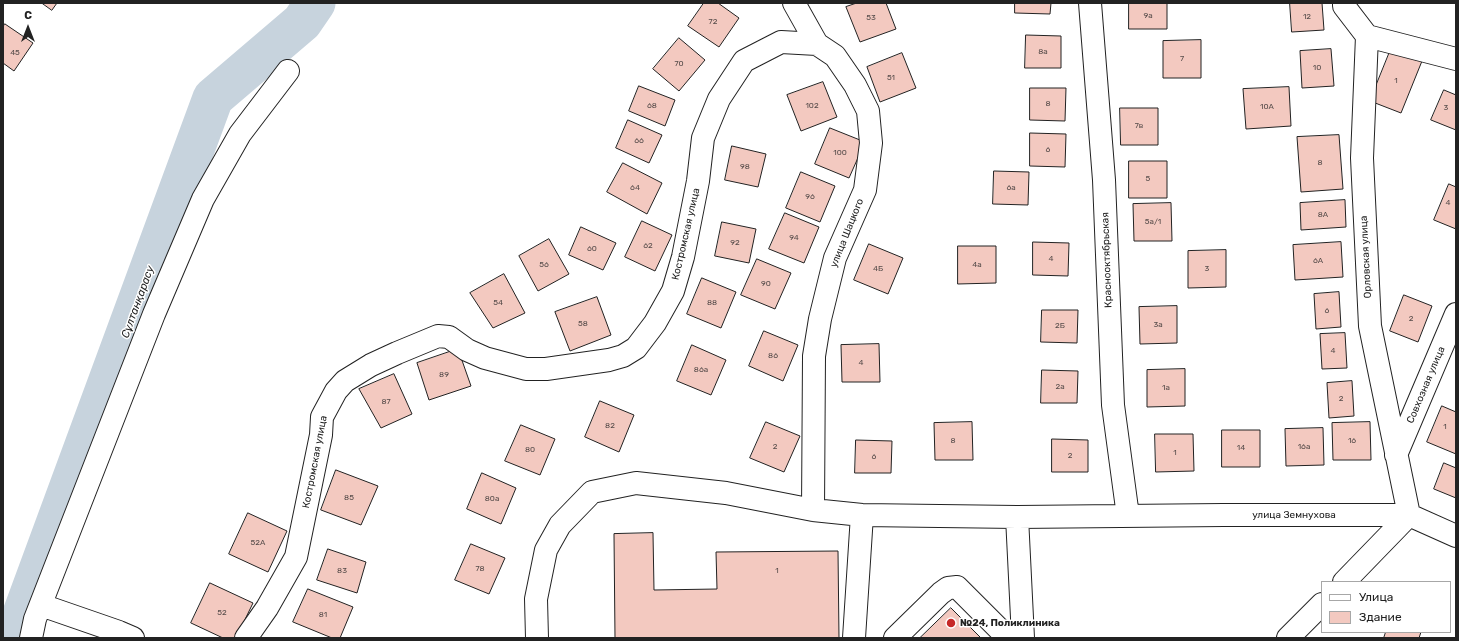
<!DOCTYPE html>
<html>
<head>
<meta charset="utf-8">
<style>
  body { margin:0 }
  #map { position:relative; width:1459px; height:641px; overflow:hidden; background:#fff; font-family:Rubik,sans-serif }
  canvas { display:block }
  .frame { position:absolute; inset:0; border:4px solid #222; pointer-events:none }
  .legend { position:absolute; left:1321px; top:581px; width:130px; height:52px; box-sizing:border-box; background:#fff; border:1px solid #a7a7a7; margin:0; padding:5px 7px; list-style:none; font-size:12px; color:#222 }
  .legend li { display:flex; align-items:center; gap:8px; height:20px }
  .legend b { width:20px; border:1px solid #a7a7a7 }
  .north { position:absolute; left:8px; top:8px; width:40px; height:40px; -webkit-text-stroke:3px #fff; paint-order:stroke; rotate:0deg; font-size:11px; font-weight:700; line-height:16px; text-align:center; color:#222 }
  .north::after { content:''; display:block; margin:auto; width:14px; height:18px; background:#222; clip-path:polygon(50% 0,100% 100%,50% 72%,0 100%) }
</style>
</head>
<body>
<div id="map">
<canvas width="1459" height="641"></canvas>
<div class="frame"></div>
<ul class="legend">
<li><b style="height:5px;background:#fff"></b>Улица</li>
<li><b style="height:11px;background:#f3c9c0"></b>Здание</li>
</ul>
<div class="north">С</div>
</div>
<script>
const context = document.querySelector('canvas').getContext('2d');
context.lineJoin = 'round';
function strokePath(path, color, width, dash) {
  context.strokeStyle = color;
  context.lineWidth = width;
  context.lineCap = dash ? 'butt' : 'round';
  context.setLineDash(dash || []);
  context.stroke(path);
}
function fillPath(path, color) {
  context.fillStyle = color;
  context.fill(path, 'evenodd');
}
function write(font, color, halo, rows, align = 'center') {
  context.font = font + ' Rubik,sans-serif';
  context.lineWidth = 3;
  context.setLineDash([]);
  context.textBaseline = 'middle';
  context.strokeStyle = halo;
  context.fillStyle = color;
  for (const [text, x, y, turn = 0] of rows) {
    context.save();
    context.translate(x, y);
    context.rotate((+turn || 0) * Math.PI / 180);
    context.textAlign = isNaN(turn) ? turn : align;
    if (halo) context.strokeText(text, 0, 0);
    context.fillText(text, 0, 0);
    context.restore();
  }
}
strokePath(new Path2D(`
  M14,638l199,-540 89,-76 13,-19`), '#c7d3dd', 41);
const building = new Path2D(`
  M42,3h15l-5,7z
  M704,3h14l21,15 -20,29 -31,-21z
  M857,3h29l10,26 -36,13 -14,-35z
  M1015,3h36l-1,11 -35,-1z
  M1129,3h38v26h-38z
  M1290,3h32l2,27 -32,2z
  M5,24l28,19 -19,28 -11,-8v-36z
  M1026,35l35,1v32h-36z
  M679,38l26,22 -26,31 -26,-22z
  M1201,40v38h-38v-37z
  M1331,49l3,37 -32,2 -2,-37z
  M1391,49l31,12 -21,52 -31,-12z
  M902,53l14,35 -36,14 -13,-35z
  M823,82l14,35 -36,14 -14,-36z
  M639,86l36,14 -10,26 -36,-15z
  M1289,87l2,39 -45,3 -3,-40z
  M1030,88h36l-1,33 -35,-1z
  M1444,90l12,5v35l-25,-10z
  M1120,108h38v37h-37z
  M628,120l34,15 -13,28 -33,-15z
  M830,128l35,14 -16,36 -34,-14z
  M1030,133l36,1 -1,33 -35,-1z
  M1339,135l4,54 -42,3 -4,-55z
  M732,146l34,8 -8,33 -33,-7z
  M1129,161h38v37h-38z
  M623,163l39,20 -15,31 -40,-22z
  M994,171l35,1 -1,33 -35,-1z
  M801,172l34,14 -15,36 -34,-14z
  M1449,184l7,3v42l-22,-9z
  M1345,200l1,27 -45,3 -1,-27z
  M1171,203l1,38h-38l-1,-37z
  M785,213l34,14 -15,36 -35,-14z
  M642,221l30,14 -17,36 -30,-14z
  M722,222l34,7 -7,34 -34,-7z
  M581,227l35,16 -13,27 -34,-15z
  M549,239l20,35 -31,17 -19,-35z
  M1033,242l36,1 -1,33 -35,-1z
  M1341,242l2,35 -48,3 -2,-35z
  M869,244l34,14 -15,36 -34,-14z
  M958,246h38v37l-38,1z
  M1226,250v37l-38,1v-37z
  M757,259l34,14 -16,36 -34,-14z
  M504,274l21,39 -32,15 -23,-35z
  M702,278l34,14 -15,36 -34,-14z
  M1339,292l2,35 -25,2 -2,-35z
  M1404,295l28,11 -14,36 -28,-11z
  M597,297l14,38 -41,16 -15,-39z
  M1177,306v37l-37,1 -1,-37z
  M1042,310h36l-1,33 -36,-1z
  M764,331l34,14 -15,36 -34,-15z
  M1345,333l2,35 -25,1 -2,-35z
  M879,344l1,38h-38l-1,-37z
  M692,345l34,15 -15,35 -34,-14z
  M458,349l13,37 -42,14 -12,-37z
  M1185,369v37l-38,1v-37z
  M1042,370l36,1 -1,32h-36z
  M394,374l18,40 -31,14 -22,-39z
  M1352,381l2,35 -25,2 -2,-35z
  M600,401l34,14 -15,37 -34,-15z
  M1442,406l14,6v42l-29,-12z
  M766,422l34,14 -16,36 -34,-14z
  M972,422l1,38h-38l-1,-37z
  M1370,422l1,38h-38l-1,-37z
  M521,425l34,14 -15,36 -35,-14z
  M1323,428l1,37 -38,1 -1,-37z
  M1222,430h38v37h-38z
  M1155,434h38l1,37 -38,1z
  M1052,439l36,1v32h-36z
  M856,440l36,1 -1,32h-36z
  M1444,463l12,5v30l-22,-9z
  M336,470l42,16 -17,39 -40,-15z
  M482,473l34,15 -15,36 -34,-15z
  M248,513l39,18 -19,41 -39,-18z
  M653,533l1,57 63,-1 -1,-37 122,-1 1,87h-224l-1,-104z
  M471,544l34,14 -16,36 -34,-14z
  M328,549l38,13 -9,31 -40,-13z
  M210,583l43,20 -17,35h-13l-32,-15z
  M308,589l45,18 -13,31h-8l-39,-16z
  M951,608l30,30h-61z
  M1386,632h35l-2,6h-35z`);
fillPath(building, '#f3c9c0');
strokePath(building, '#222', 1);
const minor = new Path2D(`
  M794,3l23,41 18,12 20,29 13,26 3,32 -6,47 -30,68 -15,61 -6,37 -1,154
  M1090,3l14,177 9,225 15,111
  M1367,36l89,23
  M1396,455l60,-141
  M1017,517l6,121
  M1344,582l65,-67 -39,-189 -8,-168 5,-122 -23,-30v-3
  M41,605l78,27 14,6
  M31,638l4,-19 119,-305 49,-115 37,-65 48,-63
  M246,638l21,-30 29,-51 25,-122 1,-18 14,-26 9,-10 26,-16 26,-12 41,-17 11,1 18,13 18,8 41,11h20l63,-9 14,-4 13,-8 19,-25 18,-32 10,-34 15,-76 5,-43 16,-39 25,-38 37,-19 36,2
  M537,638l-1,-39 10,-49 14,-25 32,-33 44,-9 90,10 87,17 49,5 155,2 207,-2h185l47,21
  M854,638l8,-123
  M895,638l46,-45 7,-5 9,-1 51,51
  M1288,638l34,-34`);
strokePath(minor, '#222', 24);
strokePath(minor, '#fff', 22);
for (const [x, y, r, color] of [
  [951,623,5,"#c62828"]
]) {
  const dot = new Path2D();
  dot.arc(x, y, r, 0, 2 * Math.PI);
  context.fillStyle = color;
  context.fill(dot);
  strokePath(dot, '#fff', 1.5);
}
write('8px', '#564c4a', null, [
  ["9а",1148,16],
  ["12",1307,17],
  ["53",871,18],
  ["72",713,22],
  ["8а",1043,52],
  ["45",15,53],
  ["7",1182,59],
  ["70",679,64],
  ["10",1317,68],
  ["51",891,78],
  ["1",1396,81],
  ["8",1048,104],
  ["68",652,106],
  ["102",812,106],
  ["10А",1267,107],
  ["3",1446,108],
  ["7в",1139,126],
  ["66",639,141],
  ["6",1048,150],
  ["100",840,153],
  ["8",1320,163],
  ["98",745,167],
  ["5",1148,179],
  ["64",635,188],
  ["6а",1011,188],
  ["96",810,197],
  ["4",1448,203],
  ["8А",1323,215],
  ["5а/1",1153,222],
  ["94",794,238],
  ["92",735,243],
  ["62",648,246],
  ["60",592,249],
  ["4",1051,259],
  ["6А",1318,261],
  ["56",544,265],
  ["4а",977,265],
  ["4Б",878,269],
  ["3",1207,269],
  ["90",766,284],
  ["54",498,303],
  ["88",712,303],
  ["6",1327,311],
  ["2",1411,319],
  ["58",583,324],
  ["3а",1158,325],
  ["2Б",1060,326],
  ["4",1333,351],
  ["86",773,356],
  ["4",861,363],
  ["86а",701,370],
  ["89",444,375],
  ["2а",1060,387],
  ["1а",1166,388],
  ["2",1341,399],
  ["87",386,402],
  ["82",610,426],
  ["1",1445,427],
  ["8",953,441],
  ["16",1352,441],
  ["2",775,447],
  ["16а",1304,447],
  ["14",1241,448],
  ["80",530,450],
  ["1",1175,453],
  ["2",1070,456],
  ["6",874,457],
  ["85",349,498],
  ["80а",492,499],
  ["52А",258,543],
  ["78",480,569],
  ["83",342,571],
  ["1",777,571],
  ["52",222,613],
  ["81",323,615]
]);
write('10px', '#222', '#fff', [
  ["улица Шацкого",847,233,-68],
  ["Костромская улица",686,234,-77],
  ["Орловская улица",1366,257,-93],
  ["Краснооктябрьская",1107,260,-92],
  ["Совхозная улица",1426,385,-67],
  ["Костромская улица",315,462,-79],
  ["улица Земнухова",1294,515]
]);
write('bold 10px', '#222', '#fff', [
  ["№24, Поликлиника",960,623]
], 'left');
write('italic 11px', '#222', '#fff', [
  ["Сұлтанқарасу",138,302,-70]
]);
</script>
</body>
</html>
